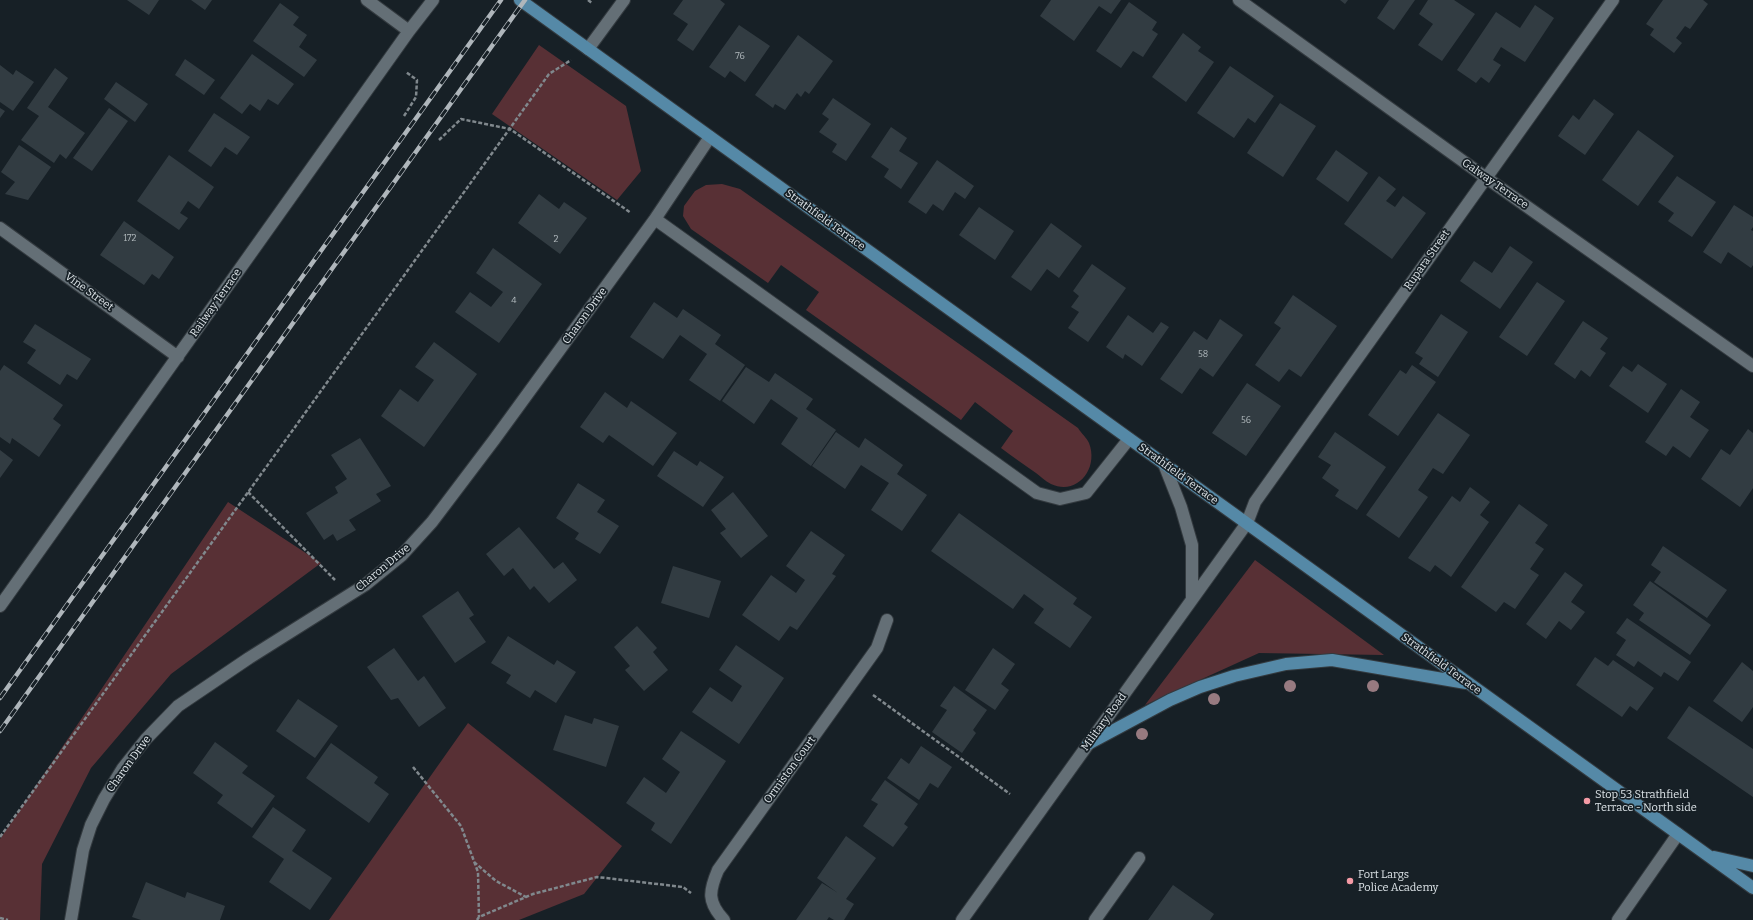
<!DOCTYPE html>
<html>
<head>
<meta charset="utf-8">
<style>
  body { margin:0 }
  canvas { display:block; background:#172026 }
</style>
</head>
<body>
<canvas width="1753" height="920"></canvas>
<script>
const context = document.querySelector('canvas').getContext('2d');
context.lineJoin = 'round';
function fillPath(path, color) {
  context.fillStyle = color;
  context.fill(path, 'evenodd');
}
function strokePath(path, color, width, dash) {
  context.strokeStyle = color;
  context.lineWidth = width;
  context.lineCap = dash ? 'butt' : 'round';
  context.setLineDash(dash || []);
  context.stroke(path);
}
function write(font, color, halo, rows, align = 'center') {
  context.font = font + ' Bitter,serif';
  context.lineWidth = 3.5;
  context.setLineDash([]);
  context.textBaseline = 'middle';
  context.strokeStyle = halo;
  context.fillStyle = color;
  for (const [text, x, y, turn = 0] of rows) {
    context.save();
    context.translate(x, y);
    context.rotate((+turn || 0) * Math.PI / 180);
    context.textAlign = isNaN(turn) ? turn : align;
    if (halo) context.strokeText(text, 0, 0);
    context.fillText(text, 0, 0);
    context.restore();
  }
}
fillPath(new Path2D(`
  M539,45l87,61 15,65 -24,29 -125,-86z
  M722,184l18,5 338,239c3,5 9,10 11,15 10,26 -12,53 -38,41 -6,-3 -11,-8 -15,-11 -12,-8 -24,-17 -35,-25l12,-17 -38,-29 -14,18 -155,-110 13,-18 -38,-27 -13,18 -77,-54 -8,-13 1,-10 11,-15 11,-6z
  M228,502l93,61 -150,111 -80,94 -49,96 -2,56h-40v-81z
  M1255,560l129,95 -125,-2 -114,52z
  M468,723l154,123 -38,48 -65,26h-190z`), '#583035');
fillPath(new Path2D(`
  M127,0h32l-10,15z
  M191,0h21l-7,10z
  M683,0h37l5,4 -32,47 -16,-11 11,-16 -15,-10z
  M1051,0h70l-10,14 -12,-8 -25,35 -34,-25z
  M1340,0h8l-3,4z
  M1389,0h26l-21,30 -17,-12z
  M1428,0h26l21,14 -33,47 -24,-16 15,-21 -14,-10z
  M1663,0h40l5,4 -18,25 -5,-3 -9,12 6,5 -8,10 -24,-18 4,-6 -8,-5z
  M1129,2l28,20 -5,8 6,4 -15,23 -10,-6 -12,17 -25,-17z
  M280,3l19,14 -6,8 14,10 -8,12 18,13 -13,17 -51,-36z
  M1535,5l19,13 -29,44 -24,-15 -8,13 8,5 -12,18 -8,-6 -5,6 -19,-13 39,-58 24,16z
  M739,25l31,21 -25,36 -15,-11 -5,7 -16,-11z
  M1183,33l18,14 -3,4 16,11 -28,40 -34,-25z
  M798,35l35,26 -24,33 -4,-3 -4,6 -4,-4 -12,17 -10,-6 -2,4 -18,-13z
  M252,54l42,30 -16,21 -10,-6 -8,12 -10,-7 -8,10 -22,-16z
  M185,59l30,21 -11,15 -29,-20z
  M0,65l13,10 3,-5 18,12 -21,29 -13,-9z
  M1230,66l44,30 -19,27 -7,-5 -14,20 -37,-25z
  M55,68l13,10 -20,29 37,26 -19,26 -6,-5 -6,9 -33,-23 18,-24 -12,-8z
  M116,82l32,22 -13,18 -31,-23z
  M833,98l38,26 -25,37 -14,-9 5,-8 -18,-12 10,-13 -7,-5z
  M1594,99l20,15 -29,41 -27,-19 15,-21 6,5z
  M1280,103l36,23 -33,51 -36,-24z
  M0,108l5,3 -5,7z
  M109,108l19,13 -36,50 -19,-13z
  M214,113l36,24 -13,18 -12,-8 -14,20 -23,-16z
  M891,127l16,11 -8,13 19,12 -17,26 -17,-12 5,-8 -18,-12z
  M1638,130l36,26 -36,50 -36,-26z
  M19,145l32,22 -23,33 -23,-6 10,-12 -14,-10z
  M1336,150l32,23 -20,29 -32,-23z
  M169,155l45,32 -15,22 -11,-8 -8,12 8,5 -9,12 -42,-29z
  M937,160l37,26 -9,13 -10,-7 -12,19 -10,-7 -7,10 -18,-12z
  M1379,176l17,13 -10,12 9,6 8,-11 23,17 -34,46 -48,-35z
  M1677,176l39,26 -24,35 -24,-16 6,-8 -16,-11z
  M539,194l20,15 5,-7 23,16 -27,36 -42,-31z
  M1734,205l19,12v10l-2,3 2,1v34l-2,3 -23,-16 -7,12 -18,-12z
  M979,207l35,24 -19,29 -36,-25z
  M124,221l50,36 -15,22 -7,-5 -8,11 -44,-30z
  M1051,223l31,23 -23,32 -12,-9 -16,22 -20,-14z
  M1510,246l23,16 -33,47 -40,-28 14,-20 18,12z
  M493,248l49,36 -43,59 -44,-31 15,-20 21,15 12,-15 -27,-19z
  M1092,264l34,24 -38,54 -20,-14 11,-16 -8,-5 8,-11 -6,-5z
  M1537,282l28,19 -38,55 -28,-19z
  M1293,295l44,31 -36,51 -12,-8 -10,13 -24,-17 26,-37 -7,-5z
  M654,302l23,16 6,-9 38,26 -6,9 30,21 -25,36 -31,-21 18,-26 -27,-19 -17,24 -33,-22z
  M1441,314l27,18 -30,45 -19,-13 4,-6 -8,-5z
  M1128,315l25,18 8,-11 8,5 -27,39 -17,-12 -2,5 -17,-12z
  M1220,319l23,16 -30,42 -13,-9 -18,26 -22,-15 34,-48 13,9z
  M1583,321l25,17 -8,11 6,4 -16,24 -9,-7 -6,9 -21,-15z
  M35,324l56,35 -14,21 -10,-6 -7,11 -33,-22 9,-13 -13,-8z
  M434,342l43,32 -53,73 -43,-31 19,-27 18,13 16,-22 -19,-13z
  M1638,364l29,20 -19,29 -39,-27 14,-20 9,6z
  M4,365l59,40 -10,14 8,6 -22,32 -27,-19 -2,6 -10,-7v-66z
  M1412,365l24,17 -38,54 -30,-21 32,-45 6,4z
  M746,367l23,15 6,-9 38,26 -7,10 30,21 -25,36 -30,-22 17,-26 -27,-19 -17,25 -32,-23z
  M1247,383l34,23 -35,50 -34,-23z
  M1681,389l19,13 -10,15 19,13 -19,28 -17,-12 -7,10 -21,-14z
  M605,392l22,16 4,-7 46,32 -24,33 -44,-31 -6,8 -23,-16z
  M1438,413l32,22 -27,39 -10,-6 -15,22 10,7 -29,41 -33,-23z
  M1748,429l5,4v55l-13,19 -39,-28 20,-30 9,6z
  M836,432l23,16 6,-10 38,27 -6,9 30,21 -25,36 -31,-21 18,-27 -28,-18 -16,24 -33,-23z
  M1335,432l51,35 -29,43 -22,-14 4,-6 -17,-12 9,-13 -13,-8z
  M360,438l31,48 -15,8 5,7 -32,19 7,10 -19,11 -4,-7 -9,6 -18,-27 32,-20 -3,-6 12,-8 -16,-24z
  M0,450l13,10 -13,18z
  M674,451l23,15 3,-5 24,16 -21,30 -46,-31z
  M578,483l27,17 -8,12 22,14 -19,28 -25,-15 4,-6 -23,-15z
  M1470,487l20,15 -10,13 9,7 -38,55 -16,-12 -5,7 -22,-14 44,-62 8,6z
  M733,492l35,44 -27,22 -21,-25 6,-4 -15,-19z
  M1519,504l29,21 -13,18 9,6 -14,20 9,6 -24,34 -11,-7 -8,10 -35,-25z
  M959,513l118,85 -4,6 19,13 -22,31 -36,-25 10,-14 -20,-15 -11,15 -82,-58z
  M519,527l35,42 9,-7 14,18 -28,23 -15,-17 -4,4 -17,-22 -9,8 -18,-22z
  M811,531l34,24 -13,19 4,2 -39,54 -7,-4 -11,15 -37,-26 29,-40 25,18 9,-13 -19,-14z
  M1663,546l64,44 -20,28 -53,-36 7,-10 -10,-7z
  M673,566l48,15 -12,37 -48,-15z
  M1565,572l18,13 -12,17 14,10 -14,18 -12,-9 -13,18 -20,-15z
  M1650,581l61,44 -21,30 -51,-35 5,-7 -11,-8z
  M458,591l16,24 -5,3 17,24 -31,21 -33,-47z
  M1627,618l64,44 -13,19 -14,-9 -3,5 -23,-16 -4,6 -18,-12 10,-15 -10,-7z
  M637,626l20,22 -4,4 15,18 -24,21 -19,-21 5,-4 -16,-19z
  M508,636l46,29 3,-5 19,12 -20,31 -21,-13 -5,8 -24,-15 5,-8 -20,-12z
  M736,645l48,33 -45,66 -47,-32 18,-25 22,15 10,-16 -23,-16z
  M394,648l24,33 6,-5 22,32 -27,19 -21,-29 -7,2 -24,-33z
  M993,648l22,16 -14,20 8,6 -14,20 -30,-20z
  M1595,657l13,9 5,-6 41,28 -17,23 -7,-5 -8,11 -46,-32z
  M1742,662l11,9v36l-11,15 -29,-21z
  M954,686l33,24 -14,20 3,3 -14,20 -30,-21 15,-22 -7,-4z
  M298,699l40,27 -23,32 -39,-27z
  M1689,706l64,43v48l-86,-59z
  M565,715l27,9 2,-6 25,8 -13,41 -53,-17z
  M681,731l45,30 -55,83 -20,-14 4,-7 -29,-20 18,-26 22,16 14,-21 -18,-13z
  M215,742l33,24 -6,7 33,23 -23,32 -35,-25 6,-8 -30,-22z
  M331,743l47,34 -4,6 15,11 -20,29 -63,-45z
  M921,746l31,21 -14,21 -8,-5 -11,17 -32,-22 14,-20 8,6z
  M885,780l33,24 -14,20 4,3 -15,20 -30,-21 15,-22 -7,-4z
  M273,807l33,23 -14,21 40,27 -22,32 -41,-28 15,-23 -32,-22z
  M846,836l30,22 -30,41 8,5 -10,16h-10l-5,-3 -2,3h-31l26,-37 16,10 -21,-15z
  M146,882l39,16 2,-6 38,14 -5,14h-79l-9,-3z
  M1173,885l41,29 -4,6h-62z`), '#323c42');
const minor = new Path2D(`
  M367,0l42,31
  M1239,0l246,177 268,189
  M588,49l36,-49
  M655,219l382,274 23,6 26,-6 43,-54
  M0,228l178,129
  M1164,464l17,43 11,38v53
  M0,606l409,-575 24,-31
  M71,920l12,-70 8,-25 13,-26 19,-31 23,-29 32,-33 71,-48 116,-73 37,-30 30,-33 62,-82 161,-221 55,-82
  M724,920c-17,-18 -15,-29 -6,-50l159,-222 10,-28
  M962,920l285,-397 8,-21 358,-502
  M1095,920l44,-62
  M1618,920l60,-86`);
const major = new Path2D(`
  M520,0l1233,888
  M1088,744l82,-44 30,-13 34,-11 52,-12 46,-4 134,23
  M1714,857l39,9`);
strokePath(minor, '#333a3f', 14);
strokePath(major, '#333a3f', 14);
strokePath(new Path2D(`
  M588,0l4,3
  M404,116l12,-19 1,-17 -11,-8
  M439,140l22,-21 49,10 121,84
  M248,492l87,88
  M873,695l137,99
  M413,767l48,59 17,46 1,45
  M0,837l549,-763 22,-14
  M474,862l22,19 30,16
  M0,918l8,2
  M477,920l2,-3 54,-23 64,-17 86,10 8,6`), '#80888d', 2.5, [4, 2]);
strokePath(minor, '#646f76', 12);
strokePath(major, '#5589a7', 12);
const rail = new Path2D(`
  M0,698l501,-698
  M0,731l525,-731`);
strokePath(rail, '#afb6bb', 4.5);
strokePath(rail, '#172026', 3, [9]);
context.fillStyle = '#977a80';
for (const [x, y] of [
  [1290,686],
  [1373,686],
  [1214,699],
  [1142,734]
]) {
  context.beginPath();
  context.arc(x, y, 6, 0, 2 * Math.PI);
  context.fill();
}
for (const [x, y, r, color] of [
  [1587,801,4,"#f49aa5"],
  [1350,881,4,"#f49aa5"]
]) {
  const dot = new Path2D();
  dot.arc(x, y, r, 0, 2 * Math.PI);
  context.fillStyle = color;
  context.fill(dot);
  strokePath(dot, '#172026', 1.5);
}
write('9px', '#b2babe', null, [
  ["76",740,56],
  ["172",130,238],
  ["2",556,239],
  ["4",514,300],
  ["58",1203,354],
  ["56",1246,420]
]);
write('11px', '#dde4e8', '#172026', [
  ["Galway Terrace",1495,184,35],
  ["Strathfield Terrace",825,220,36],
  ["Rupara Street",1427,260,-55],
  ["Vine Street",89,292,36],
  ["Railway Terrace",216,303,-55],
  ["Charon Drive",585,316,-54],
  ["Strathfield Terrace",1178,474,36],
  ["Charon Drive",383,568,-40],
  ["Strathfield Terrace",1441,664,36],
  ["Military Road",1104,722,-54],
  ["Charon Drive",129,764,-54],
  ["Ormiston Court",790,770,-54]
]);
write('11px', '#dde4e8', '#172026', [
  ["Stop 53 Strathfield",1595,795],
  ["Terrace - North side",1595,808],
  ["Fort Largs",1358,875],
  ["Police Academy",1358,888]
], 'left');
</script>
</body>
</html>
